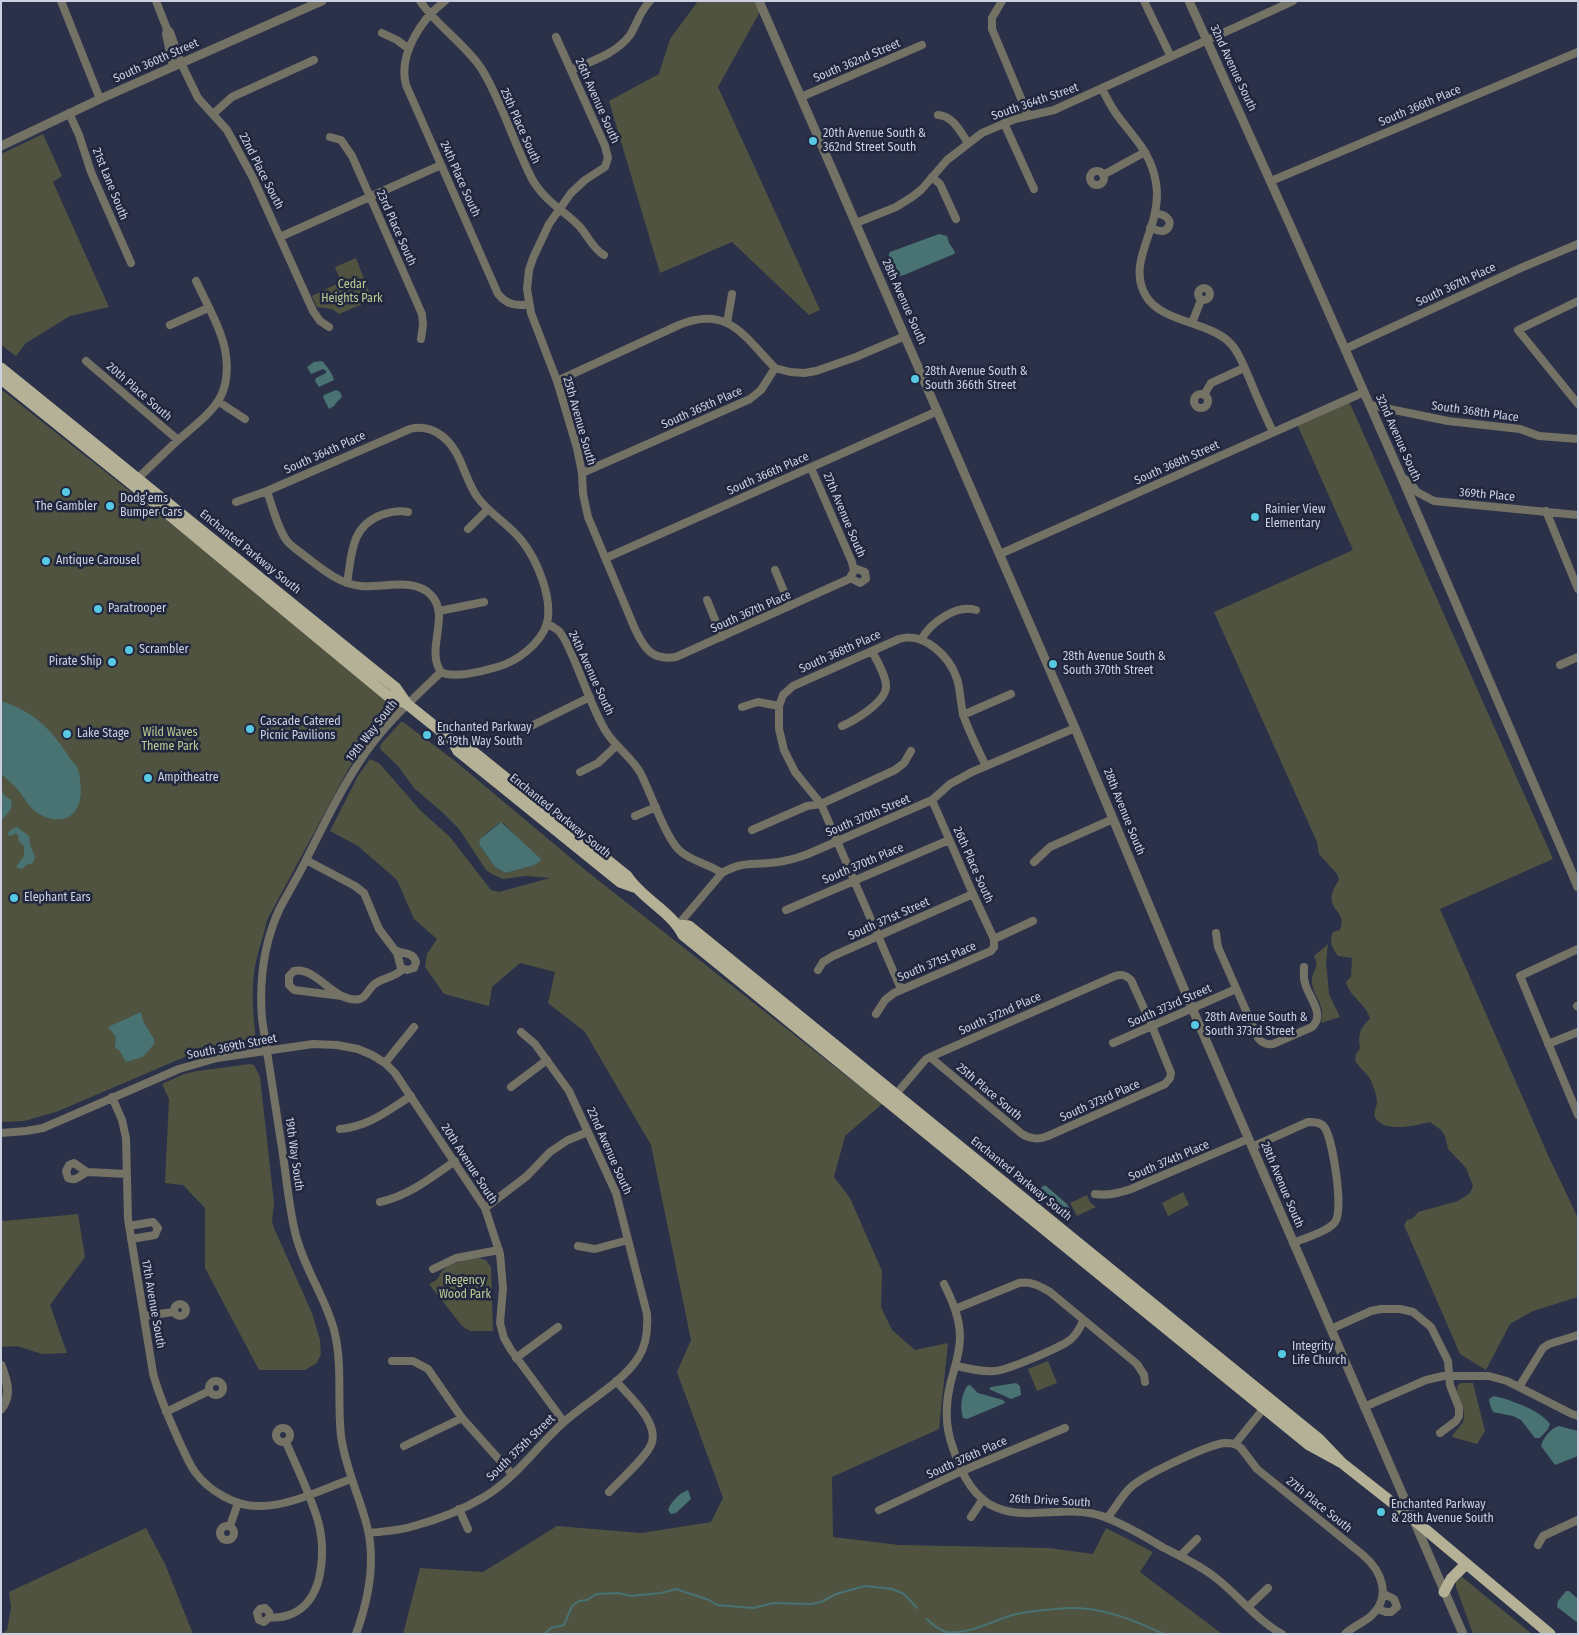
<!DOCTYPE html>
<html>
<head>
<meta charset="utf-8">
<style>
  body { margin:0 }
  #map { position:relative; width:1579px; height:1635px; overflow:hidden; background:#2b3149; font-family:"Fira Sans Condensed",sans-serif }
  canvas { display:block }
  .frame { position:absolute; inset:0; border:2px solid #ccd0e0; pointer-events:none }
</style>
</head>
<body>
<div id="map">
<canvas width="1579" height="1635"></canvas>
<div class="frame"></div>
</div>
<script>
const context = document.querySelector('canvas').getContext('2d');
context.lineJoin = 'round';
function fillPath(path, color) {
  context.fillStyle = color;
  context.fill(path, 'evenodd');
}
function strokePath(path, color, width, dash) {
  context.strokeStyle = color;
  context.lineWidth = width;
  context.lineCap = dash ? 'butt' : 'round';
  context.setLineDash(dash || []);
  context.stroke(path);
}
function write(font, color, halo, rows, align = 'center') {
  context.font = font + ' "Fira Sans Condensed",sans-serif';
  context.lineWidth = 5;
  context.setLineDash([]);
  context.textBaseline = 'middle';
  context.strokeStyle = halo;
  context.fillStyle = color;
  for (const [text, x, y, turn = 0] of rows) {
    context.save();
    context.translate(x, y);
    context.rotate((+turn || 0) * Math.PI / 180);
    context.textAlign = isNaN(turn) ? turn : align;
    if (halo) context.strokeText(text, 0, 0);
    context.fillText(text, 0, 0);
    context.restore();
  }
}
fillPath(new Path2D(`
  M698,1h68l-48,86 102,223 -11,5 -77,-73 -72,31 -51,-172 50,-27 11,-35z
  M43,134l19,42 -9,6 56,125 -39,9 -44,27 -10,13 -15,-11v-191z
  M356,258l16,42 -33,14 -7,-5 -15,-2 -5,-11 29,-14 -6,-15z
  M1,389l397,315 -19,21 -30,43 -82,152c-4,19 -11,35 -13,54 -3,22 0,46 2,68l-5,3 -57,8 -138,59 -32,9 -23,1z
  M1348,399l205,460 -113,50 108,246 30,63v79l-45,14 -23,13 -24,46 -26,-16 -56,-129 3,-5 6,-2 5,-6 40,-11 12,-8 3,-7 -7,-18 -18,-19 -3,-13 -4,-6 -11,-8c-13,3 -47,12 -55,-5 -2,-5 2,-10 2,-15 0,-6 -3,-14 -5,-19 -3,-9 -12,-14 -17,-22l1,-7 4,-5c-2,-13 -1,-21 10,-30 -3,-15 -20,-21 -24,-37l5,-5 1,-19 -14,-2c-6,-8 -9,-14 -5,-24l7,-2c9,-23 -22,-19 -1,-50l-2,-6 -18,-20 -2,-12 -103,-230 139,-62 -57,-128z
  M401,722h2l52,39 129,108 298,235 -37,32 -11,41 16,21 32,73 -1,36 11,23 23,20 33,-7 -9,86 -107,48 1,60 66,8 150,3 44,6 13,-26 47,24 -13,20 82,62h-819l17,-66 63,4 74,-46 85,7 69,-11 12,-24 -46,-126 14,-32 -40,-195 -66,-113 -37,-29 7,-31 -35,-9 -28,24 -3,19 -45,-12 -19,-27 2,-13 10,-15 -23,-20 -17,-39 -39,-34 -28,-15 28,-55 12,-17 10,5 40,46 30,27 41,53 8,2 51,-14 -24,-2 -23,3 -11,-5 -6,-4 -27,-41 -17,-17 -28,-24 -16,-22 -16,-15 -2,-3 1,-4zM499,823h4l28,28 10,8 -6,6 -29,8 -11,-6 -16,-23 4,-8z
  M1328,944l-2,18 3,32 11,23 -19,6c5,-20 -8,-25 -9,-41 -1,-11 9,-13 2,-26z
  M250,1064l4,1 6,12 14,126 -2,19 2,6 38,85 8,27 1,14 -4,9 -12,7h-46l-54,-102v-60l-22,-23 -18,-2 4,-84 -7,-15 22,-10 13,-3z
  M1183,1192l6,13 -21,11 -6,-13z
  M1087,1195l3,7 6,5 -19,9 -7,-13z
  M78,1214l7,43 -35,48 17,48 -25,1 -25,-8 -16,1v-128l3,2z
  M478,1258l8,2 5,7 2,64h-23l-8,-5 -33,-42c11,-4 8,-7 14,-14 7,-8 25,-10 35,-12z
  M1048,1361l9,22 -20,8 -9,-22z
  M1461,1383h12l12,48 -8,13 -25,-7c3,-8 12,-11 12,-21 1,-11 -10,-21 -6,-31z
  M146,1528l19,36 28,70h-191l5,-4 4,-22 -2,-16z
  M1462,1577l70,57h-59l-17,-47v-5z`), '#4f5340');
fillPath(new Path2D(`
  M939,234l8,2 2,7 6,9 -1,2 -50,21 -5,1 -4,-3 -7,-16 2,-5z
  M322,361c4,4 11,13 12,19l-15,7 -4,-6 1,-3 10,-5v-2l-3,-2 -12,5 -4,-7 7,-5z
  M336,390l4,2 2,5 -6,6 -2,3 -5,3 -6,-12 1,-2z
  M1,701c33,11 48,26 67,54 2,5 7,8 9,12 2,4 3,11 3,15 5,27 -12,47 -39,33 -11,-5 -16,-17 -23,-25 -5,-6 -11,-11 -17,-16z
  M1,790l4,6 6,4c3,9 -3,12 -8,19h-2z
  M501,822l40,37v1l-6,5 -29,8 -11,-6 -16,-23 1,-5z
  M17,827l12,9 1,9 5,12 -2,6 -7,2 -4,4 -6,-2 8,-11v-10l-6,-6 1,-3 -3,-4 -5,3 -3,-1v-2l4,-4z
  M141,1012l2,9 11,18v5l-11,13 -17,5 -7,-12 -4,-2 1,-11 -8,-10z
  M1045,1185l22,19 2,4 -1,2h-6l-21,-17 -2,-4z
  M1016,1383l4,3 1,9 -10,4 -22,-10 2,-2z
  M970,1385l8,8 25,7 2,3 -38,16 -4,-1c-3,-11 -2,-22 4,-32z
  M1494,1396c17,4 46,14 56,28l-2,5 -8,9h-5l-14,-18 -8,-4 -20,-4 -3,-7 -1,-6z
  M1559,1426l19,5v25l-23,9 -14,-19c2,-8 10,-18 18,-20z
  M688,1490l3,9 -15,14 -5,1 -3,-4c3,-8 11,-17 20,-20z
  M1566,1591h3l9,8v24l-21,-16 1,-6z`), '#497373');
strokePath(new Path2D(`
  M927,1619c5,5 12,11 19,13 21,3 47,-11 66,-17 15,-4 41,-6 57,-7 34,-1 64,12 95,26
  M544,1634l7,-6 13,-3 8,-19 7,-5 8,-1 9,-6 22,-1 13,3 30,-3 15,-4 33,11 8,5 36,3 21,-5 37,1 10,-2 15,-8 29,-8 27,3 12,5 13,14`), '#497373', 2);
strokePath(new Path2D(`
  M61,1l39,98
  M156,1l11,28 3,3 11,31 17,35 29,32 26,48 60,133 7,10 9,6
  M420,1c17,25 44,42 61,67 17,27 27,58 40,87 5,11 9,23 17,33 11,16 29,25 42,39 8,9 13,22 24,28
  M445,1c-24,18 -47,54 -39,84l92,209c8,10 18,13 31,10
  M1002,1l-10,17v11l36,86
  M1144,1l27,56
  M167,29l-1,5 7,33
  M382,33l15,7 12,9
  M556,37l49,109 3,12 -3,9 -20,13 -14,13 -22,31 -16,34 -4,12 -2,19 4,24 26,68 20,67 5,25 1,21 5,23 47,112c9,19 17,32 41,28l173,-78 5,-8 -2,-9 -41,-94
  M571,70c21,-9 45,-16 59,-35 7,-11 10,-24 20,-34
  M1102,89c5,9 9,18 15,26 17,23 34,37 39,68 2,11 1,22 -2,34 -6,26 -24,53 -8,79 14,25 61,26 82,45 11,10 16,26 22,39 7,18 15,35 23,52
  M801,97l121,-52
  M69,113l10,22 12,37 40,91
  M213,114l19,-17 82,-37
  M938,115c15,1 22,16 30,28
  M1004,123l30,66
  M330,137l11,3 11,16 70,158 1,11 -2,14
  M1090 178a7 7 0 1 1 14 0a7 7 0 1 1-14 0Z
  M1103,175l42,-23
  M932,177l8,7 16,35
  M1271,181l307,-129
  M856,223l40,-16 16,-10 9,-7 26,-30 35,-27 33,-14 39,-9 239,-109
  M1150,228c4,1 10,4 13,3 6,-1 9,-9 4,-13 -2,-3 -8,-4 -12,-4
  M280,237l161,-72
  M1198 294a6 6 0 1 1 12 0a6 6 0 1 1-12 0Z
  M1578,301l-60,29 60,74
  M727,323l5,-29
  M1192,323l9,-23
  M170,325l38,-17
  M1345,349l178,-82 55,-23
  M86,361l92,79
  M557,381l122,-56c49,-20 65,11 96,43
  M1194 401a7 7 0 1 1 14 0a7 7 0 1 1-14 0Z
  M1204,395l7,-12 33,-15
  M219,402l26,17
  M1370,405l78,16 72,8 19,7 39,3
  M582,473l168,-74 11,-9 14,-22 15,4 14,1 12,-2 40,-14 49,-21
  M138,478c13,-12 26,-25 39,-37 29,-26 55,-39 49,-85 -2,-22 -20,-54 -30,-75
  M1402,478l7,3 8,11 17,9 144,14
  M267,491c6,17 10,36 20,50 5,6 12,10 18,15 17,13 34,28 56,30 22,2 53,-9 70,9 20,21 -6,54 10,77
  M236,502l31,-11 143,-62c11,-3 23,0 32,7 20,15 22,43 36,62 13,17 32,27 44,43 15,19 31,57 25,82 -6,21 -31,39 -50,44 -13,4 -44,12 -56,5
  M1546,511l32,78
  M468,529l20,-20
  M1000,554l364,-162
  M606,558l332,-147
  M775,570l15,36
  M850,578l10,5 6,-4 -1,-7 -11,-4
  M347,583c5,-28 3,-56 34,-68 9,-3 17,-5 27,-3
  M707,600l15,37
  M439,611l45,-9
  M547,623l12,8 5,7c16,30 24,63 41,92 10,17 27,27 36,44 10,20 24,62 38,76 11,11 30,14 43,23
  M921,640c9,-17 35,-36 55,-30
  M1560,665l18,-8
  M742,707l16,-5 21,4
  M963,715l48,-21
  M842,726c12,-5 42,-23 44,-38 1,-11 -9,-27 -14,-37
  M525,729l65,-32
  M580,772l18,-9 18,-17
  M932,800l41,94 21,45
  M635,816l21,-9
  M752,830l55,-24 14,-2 74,-34 9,-7 7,-12
  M306,860l49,26 9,7 15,36 18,24 4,15 6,2 7,-2 2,-6c-4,-11 -12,-7 -21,-12
  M1034,862l16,-15 63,-28
  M786,910l163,-70
  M678,925l44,-52c19,-11 27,-8 47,-10 14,-1 26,-4 39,-9l124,-54 18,-16 22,-12 103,-44
  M1216,933l2,14 40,91c4,5 9,7 15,6l39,-17c14,-13 -4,-30 -7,-44 -2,-6 -1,-11 -1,-16
  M1578,949l-58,27 58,139
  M818,970l5,-8 10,-6 140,-62
  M901,989l-80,-185 -26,-32 -11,-22 -5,-21v-23l4,-11 10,-9 106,-47c25,-8 51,18 58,40 4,12 3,26 7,38 6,17 14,33 22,49
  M342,996l-48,-6 -5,-5v-9l5,-5c23,-5 40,33 66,28 7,-2 9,-12 16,-16 10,-6 17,-5 27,-14
  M1577,1006l1,1
  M876,1014l9,-14 9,-7 97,-42 3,-4v-8l39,-18
  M1113,1043l123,-54
  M1548,1044l30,-12
  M385,1063l29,-36
  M511,1087l36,-27
  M896,1094l30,-35 4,-2 185,-81c7,-2 11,-1 16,4l21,46 19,47 -1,5 -5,6 -117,52c-10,4 -17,3 -26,-2l-92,-77
  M112,1097l10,23 4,18 2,81 25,154c6,24 16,45 26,68 5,10 9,21 16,31 14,19 41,35 65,34 30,0 63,-17 91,-27
  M340,1129c28,-2 47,-18 71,-33
  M1,1133l25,-2 17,-3 136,-59 38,-11 96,-14 24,1 21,4 14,6 13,8 10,10 90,135 15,46 3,34 -3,35 4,15 7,12 53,72
  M1252,1147l56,-25c6,0 13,0 17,6 8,14 19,82 10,94 -7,10 -31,16 -42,21
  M87,1172c-7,3 -11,10 -19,6l-2,-7 3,-6 5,-2 13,9 40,2
  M1095,1194c13,2 24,-1 36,-5l117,-50
  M380,1202c28,-6 51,-24 75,-41
  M485,1208l42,-32 23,-24 18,-12 20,-8
  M129,1226l24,-4 5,6 -3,7 -24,4
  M578,1246l17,3 33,-9
  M433,1269l23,-11 43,-8
  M944,1284c8,16 16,34 16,53 0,17 -6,32 -10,48 -5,22 -5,42 3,63 7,21 16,43 36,56 36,21 80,-3 118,14 20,8 39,19 57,30 18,9 36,17 52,30 23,18 41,42 66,56
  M174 1310a6 6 0 1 1 12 0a6 6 0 1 1-12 0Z
  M955,1309l64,-26c12,-2 21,3 31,9l87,72 7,11 1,7
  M144,1316l29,-4
  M1331,1329l40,-18 10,-2h19l13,3 18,15 17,34 2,24 9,23v8l-3,5 -16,12
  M516,1358l42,-31
  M392,1361h21l15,8 34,49 50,56
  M957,1366c12,3 25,6 38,5 13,-1 64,-23 75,-31 6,-5 10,-12 13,-19
  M209 1388a7 7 0 1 1 14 0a7 7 0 1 1-14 0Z
  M1519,1387l24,-39 6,-4 29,-9
  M1364,1407l62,-27 17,-4h46l18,5 65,33 6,2
  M166,1412l43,-21
  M276 1435a7 7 0 1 1 14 0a7 7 0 1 1-14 0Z
  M1235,1444l6,4 16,21 106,86c19,16 29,42 8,61 -8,7 -19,11 -26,18
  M404,1446l58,-28
  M609,1492c10,-11 40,-37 43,-50 6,-21 -24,-47 -36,-61
  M459,1509l9,20
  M879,1510l83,-39 103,-43
  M971,1517l12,-18
  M1107,1518c9,-10 14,-22 24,-31 13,-12 74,-41 93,-44 4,0 7,0 11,1l29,-36
  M220 1533a7 7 0 1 1 14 0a7 7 0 1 1-14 0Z
  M230,1526l8,-23
  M369,1533c15,-2 30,-2 45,-7 22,-6 50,-17 70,-29 31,-18 53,-51 80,-75 22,-20 58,-39 74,-64 9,-13 10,-28 9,-44l-31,-121 -47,-102 -34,-47 -14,-12
  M1538,1545l5,-9 35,-16
  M1180,1556l17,-17
  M1248,1607l20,-19
  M1378,1609l8,3h5l6,-5 -3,-8 -10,-5
  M270,1617l-1,-5 -4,-4 -5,1 -3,4 2,7 5,2 6,-5c12,2 26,-3 35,-12 19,-19 20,-59 13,-84 -8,-27 -21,-53 -32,-79
  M356,1634c12,-33 20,-73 11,-108 -8,-31 -22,-59 -26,-90 -4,-35 2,-72 -7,-106 -9,-34 -31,-63 -39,-98 -7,-30 -9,-60 -14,-90 -6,-41 -13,-82 -19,-123 -3,-39 1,-75 18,-111 9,-17 19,-33 27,-50 18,-36 36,-73 59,-106 21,-30 49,-55 75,-80`), '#737265', 8);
strokePath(new Path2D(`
  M759,1l316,727 117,280 271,626
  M1189,1l102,226 111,251 176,409
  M1,146l99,-47 222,-98
  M1,1365c6,16 11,30 0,44`), '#737265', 9);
strokePath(new Path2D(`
  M1,368l395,320 11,16 45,36 6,11 162,131 14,5
  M1,379l132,106 255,211 18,7
  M452,740l13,5 162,131c15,23 44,35 56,59l626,510 33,18
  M678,925l11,1 630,513 23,24 71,56 137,115
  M1444,1592l7,-13 15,-15`), '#b4b196', 11);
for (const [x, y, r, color] of [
  [813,141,5,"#58c9e3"],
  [915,379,5,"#58c9e3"],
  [66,492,5,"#58c9e3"],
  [110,506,5,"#58c9e3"],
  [1255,517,5,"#58c9e3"],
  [46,561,5,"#58c9e3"],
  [98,609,5,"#58c9e3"],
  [129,650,5,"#58c9e3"],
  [112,662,5,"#58c9e3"],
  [1053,664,5,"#58c9e3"],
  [250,729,5,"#58c9e3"],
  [67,734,5,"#58c9e3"],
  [427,735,5,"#58c9e3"],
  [148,778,5,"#58c9e3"],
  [14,898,5,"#58c9e3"],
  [1195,1025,5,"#58c9e3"],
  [1282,1354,5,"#58c9e3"],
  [1381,1512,5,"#58c9e3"]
]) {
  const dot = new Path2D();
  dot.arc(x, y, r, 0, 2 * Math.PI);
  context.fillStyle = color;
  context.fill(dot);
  strokePath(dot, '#21273e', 2);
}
write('12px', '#ccd0e0', '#21273e', [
  ["South 360th Street",156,61,-24],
  ["South 362nd Street",857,61,-23],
  ["32nd Avenue South",1233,68,65],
  ["26th Avenue South",597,101,66],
  ["South 364th Street",1035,102,-19],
  ["South 366th Place",1420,106,-23],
  ["25th Place South",520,126,66],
  ["22nd Place South",261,171,63],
  ["24th Place South",460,179,66],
  ["21st Lane South",110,184,68],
  ["23rd Place South",396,228,66],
  ["South 367th Place",1456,285,-25],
  ["28th Avenue South",904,302,66],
  ["20th Place South",139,392,41],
  ["South 365th Place",702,408,-24],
  ["South 368th Place",1475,412,8],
  ["25th Avenue South",579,421,74],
  ["32nd Avenue South",1398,438,66],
  ["South 364th Place",325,453,-24],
  ["South 368th Street",1177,463,-24],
  ["South 366th Place",768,474,-24],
  ["369th Place",1487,495,5],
  ["27th Avenue South",844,515,67],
  ["Enchanted Parkway South",250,552,39],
  ["South 367th Place",751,612,-24],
  ["South 368th Place",840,652,-24],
  ["24th Avenue South",591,673,65],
  ["19th Way South",372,731,-52],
  ["28th Avenue South",1124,812,68],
  ["Enchanted Parkway South",560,816,39],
  ["South 370th Street",868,816,-23],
  ["South 370th Place",863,864,-23],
  ["26th Place South",973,865,66],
  ["South 371st Street",889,919,-24],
  ["South 371st Place",937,962,-23],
  ["South 373rd Street",1170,1006,-24],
  ["South 372nd Place",1000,1014,-24],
  ["South 369th Street",232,1047,-11],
  ["25th Place South",989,1092,40],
  ["South 373rd Place",1100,1101,-24],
  ["22nd Avenue South",609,1151,66],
  ["19th Way South",294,1154,82],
  ["South 374th Place",1169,1161,-23],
  ["20th Avenue South",469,1164,57],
  ["Enchanted Parkway South",1021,1179,39],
  ["28th Avenue South",1282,1185,67],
  ["17th Avenue South",153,1304,80],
  ["South 375th Street",521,1448,-44],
  ["South 376th Place",967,1458,-24],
  ["26th Drive South",1050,1501,3],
  ["27th Place South",1319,1505,39]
]);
write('12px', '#ccd0e0', '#21273e', [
  ["20th Avenue South &",823,134],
  ["362nd Street South",823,148],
  ["28th Avenue South &",925,372],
  ["South 366th Street",925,386],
  ["Dodg’ems",120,499],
  ["Bumper Cars",120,513],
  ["The Gambler",66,507,"center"],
  ["Rainier View",1265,510],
  ["Elementary",1265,524],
  ["Antique Carousel",56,561],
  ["Paratrooper",108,609],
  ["Scrambler",139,650],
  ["28th Avenue South &",1063,657],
  ["South 370th Street",1063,671],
  ["Pirate Ship",102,662,"right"],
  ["Cascade Catered",260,722],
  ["Picnic Pavilions",260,736],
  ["Enchanted Parkway",437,728],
  ["& 19th Way South",437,742],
  ["Lake Stage",77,734],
  ["Ampitheatre",158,778],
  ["Elephant Ears",24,898],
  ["28th Avenue South &",1205,1018],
  ["South 373rd Street",1205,1032],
  ["Integrity",1292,1347],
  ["Life Church",1292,1361],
  ["Enchanted Parkway",1391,1505],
  ["& 28th Avenue South",1391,1519]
], 'left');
write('12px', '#c0cb92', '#21273e', [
  ["Cedar",352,285],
  ["Heights Park",352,299],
  ["Wild Waves",170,733],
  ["Theme Park",170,747],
  ["Regency",465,1281],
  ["Wood Park",465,1295]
]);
</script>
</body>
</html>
